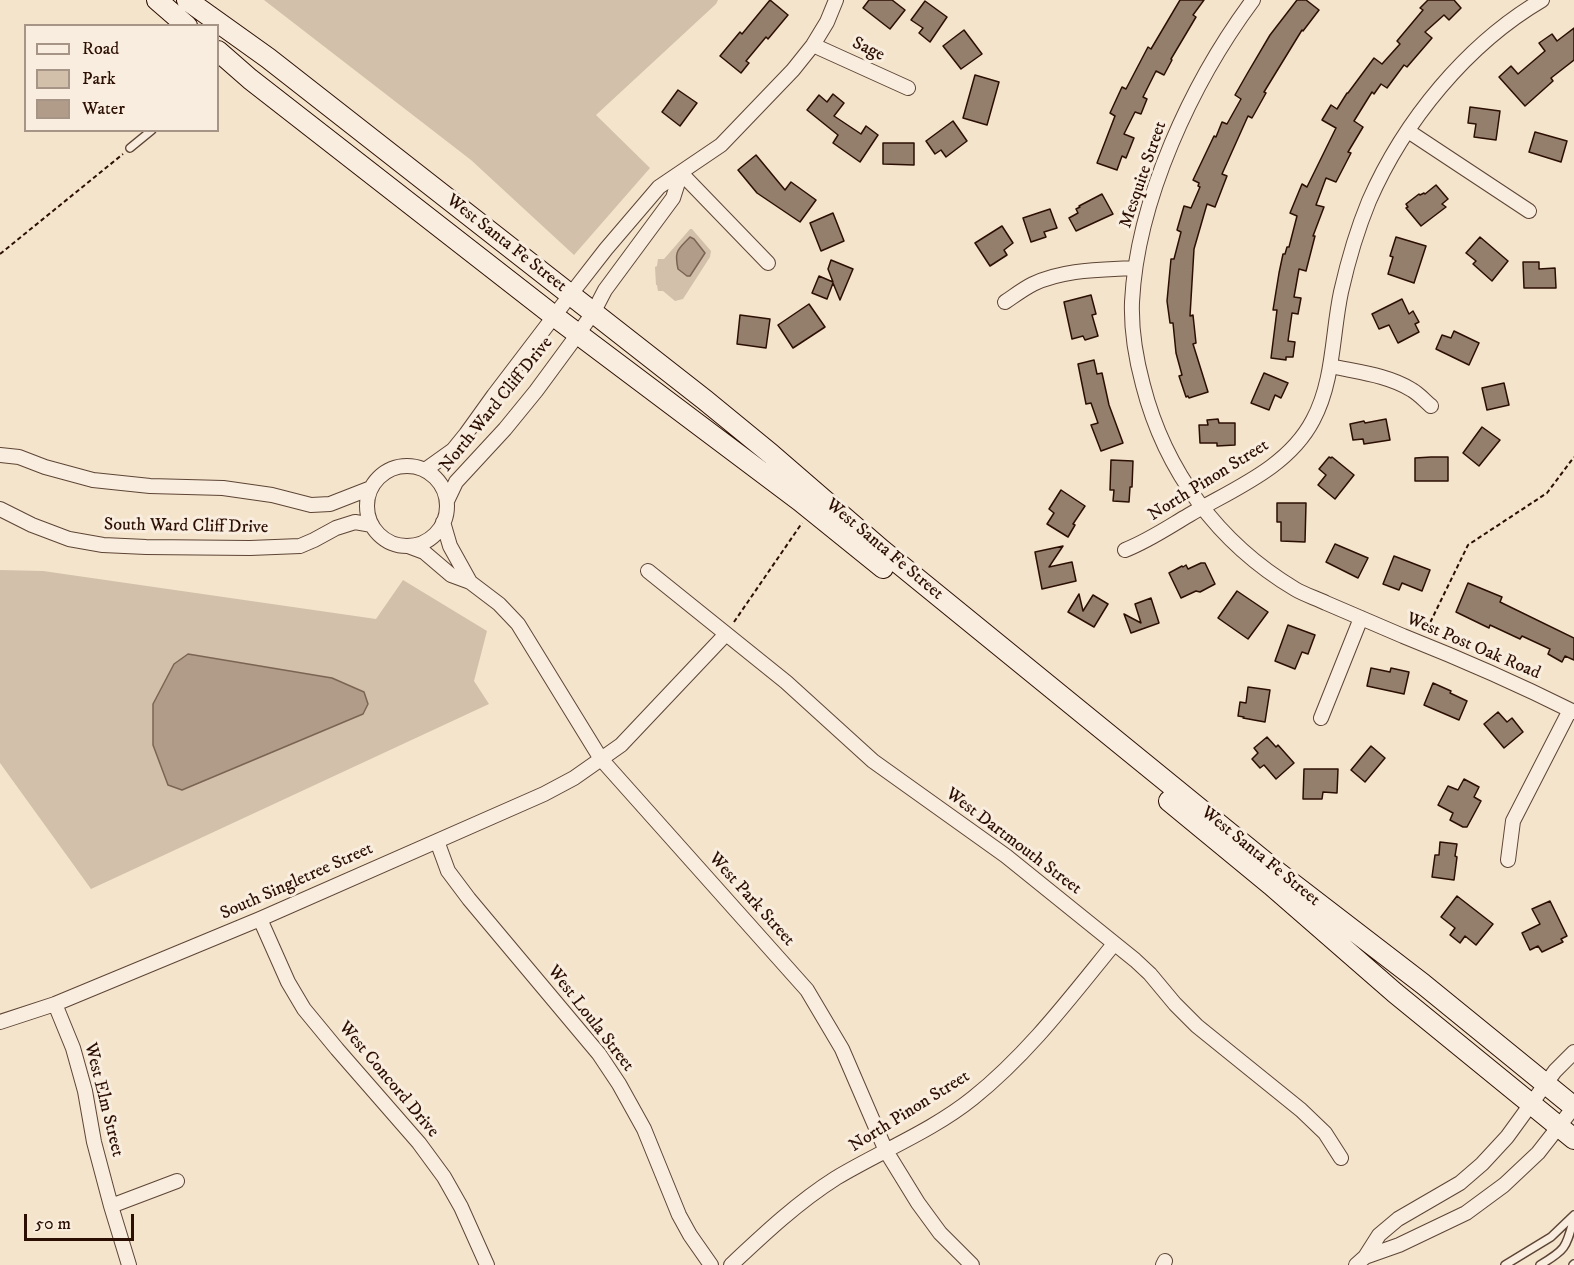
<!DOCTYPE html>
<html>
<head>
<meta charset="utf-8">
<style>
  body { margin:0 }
  #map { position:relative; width:1574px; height:1265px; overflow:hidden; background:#f4e4cc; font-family:"IM FELL DW Pica",serif }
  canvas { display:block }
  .legend { position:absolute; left:24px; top:24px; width:195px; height:108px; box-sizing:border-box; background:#f8edde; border:2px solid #a69486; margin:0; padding:8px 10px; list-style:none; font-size:18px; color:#2c0f03 }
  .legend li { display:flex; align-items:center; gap:12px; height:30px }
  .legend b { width:30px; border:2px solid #a69486 }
  .scale { position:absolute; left:24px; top:1214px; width:110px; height:27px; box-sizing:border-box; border:3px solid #2c0f03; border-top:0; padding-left:8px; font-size:18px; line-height:21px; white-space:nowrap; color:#2c0f03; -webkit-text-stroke:4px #f8edde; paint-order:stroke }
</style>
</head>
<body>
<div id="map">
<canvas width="1574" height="1265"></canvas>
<ul class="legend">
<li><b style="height:8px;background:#f8edde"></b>Road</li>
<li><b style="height:16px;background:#d2c0aa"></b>Park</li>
<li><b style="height:16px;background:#b09c88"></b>Water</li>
</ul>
<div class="scale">50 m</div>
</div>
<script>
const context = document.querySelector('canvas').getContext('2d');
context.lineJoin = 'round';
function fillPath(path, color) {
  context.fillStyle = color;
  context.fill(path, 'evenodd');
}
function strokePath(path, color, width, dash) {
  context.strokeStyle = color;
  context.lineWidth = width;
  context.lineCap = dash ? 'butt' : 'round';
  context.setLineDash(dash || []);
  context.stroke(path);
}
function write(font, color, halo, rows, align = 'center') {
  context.font = font + ' "IM FELL DW Pica",serif';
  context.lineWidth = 6;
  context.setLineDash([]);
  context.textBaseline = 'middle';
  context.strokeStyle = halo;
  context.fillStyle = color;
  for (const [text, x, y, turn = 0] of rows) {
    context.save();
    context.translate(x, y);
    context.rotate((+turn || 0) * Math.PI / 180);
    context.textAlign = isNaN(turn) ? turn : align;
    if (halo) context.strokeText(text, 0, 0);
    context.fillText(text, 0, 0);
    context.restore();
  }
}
fillPath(new Path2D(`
  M264,0h454l-2,4 -120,111 54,53 -76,87 -103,-95z
  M690,229h2l19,22 -1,6 -27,42 -8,2 -12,-10h-5l-1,-6h-1l-1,-18 2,-1 1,-7h6z
  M0,570l43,1 333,48 27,-39 84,51 -13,50 15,23 -398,185 -91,-126zM153,704h215l-5,10 -181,76 -14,-5 -15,-40z`), '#d2c0aa');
const water = new Path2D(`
  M690,237l4,2 11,14 -15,23h-3l-9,-7c-4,-19 0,-19 12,-32z
  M188,654l144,24 32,14 4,12 -5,10 -181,76 -14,-5 -15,-40v-41l21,-40z`);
fillPath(water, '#b09c88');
strokePath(water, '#7b6453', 1.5);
const building = new Path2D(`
  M770,0l18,15 -20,24 -2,-2 -20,24 3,2 -8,10 -21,-17 20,-24 2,2z
  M869,0h23l13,10 -15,19 -27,-21z
  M1180,0h24l-11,15 3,2 -25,42 1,1 -8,15 -8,-4 -13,26 4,2 -6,15 -6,-2 -11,22 10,4 -8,20 -4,-2 -5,14 -20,-7 18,-47 -5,-3 12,-26 4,2 22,-42 3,2z
  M1297,0h9l13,10 -16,21 -1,-1 -38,62 2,1 -14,25 -4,-2 -26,58 5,2 -12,31 -8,-3 -13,45 -4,67 3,-1 3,28 -3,1 15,48 -19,6 -1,-2 -2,1 -7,-21 3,-1 -6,-22 -3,-30h-3l-3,-22 4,-42h3l7,-27 -4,-2 7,-24 7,2 9,-21 -2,-1 1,-3 -6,-3 21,-44 2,1 6,-15 5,2 14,-25 -6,-4 12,-21 23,-39z
  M1428,0h26l7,8 -12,12 -5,-5 -19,17 7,6 -25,29 -3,-2 -17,23 -6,-4 -7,10 -2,-2 -18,29 9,6 -15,25 3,1 -15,29 -10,-4 -10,27 8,2 -11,29h2l-9,35 -7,-2 -5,28 7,1 -3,16 -6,-1 -4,28 7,1 -2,15h-7v3l-15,-2 6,-48h-4l6,-37 4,-19h2l2,-7h2l8,-31 -7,-3 12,-29 5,3 29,-59 -14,-8 9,-15 6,4 10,-16h1l26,-35 8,6 18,-20 -3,-3 26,-31 -3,-2z
  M925,1l22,16 -17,25 -11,-9 4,-5 -12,-8z
  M1574,28v32l-23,18 2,3 -28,25 -26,-29 12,-11 7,8 27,-23 -6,-8 13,-9 5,7z
  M964,30l18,24 -21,15 -18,-23z
  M975,75l24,7 -12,43 -24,-7z
  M678,90l19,13 -17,23 -18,-14z
  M833,94l11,9 -10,13 27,18 5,-8 12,9 -18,27 -27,-19 5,-8 -31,-25 12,-15 8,7z
  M1470,107l30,4 -4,29 -22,-3 2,-13 -8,-1z
  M953,121l14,20 -21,16 -5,-7 -6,4 -9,-13z
  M1535,132l32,9 -6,21 -32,-10z
  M883,143h31v22l-31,-1z
  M756,155l29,35 6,-8 25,18 -16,22 -43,-29 -19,-23z
  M1436,185l12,14 -6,5 4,3 -25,19 -15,-18 2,-1 -2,-3 13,-10 1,1 4,-2 1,1z
  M1102,194l11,20 -37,17 -7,-13 9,-5 -2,-4 4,-2 -1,-1z
  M1050,209l7,19 -13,4 2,5 -15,5 -8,-24z
  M833,213l11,28 -23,10 -11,-28z
  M1002,226l11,17 -9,7 3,5 -17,11 -15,-23z
  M1396,237l30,9 -12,37 -26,-9 5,-17 -3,-1z
  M1480,237l28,24 -16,20 -19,-17 3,-3 -10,-8z
  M831,260l22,9 -13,31 -7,-17 -6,16 -15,-6 7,-17 14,6 -5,-13z
  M1523,262h16v7l16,-1 1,20h-32z
  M1091,295l5,19 -4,1 6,21 -13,4 -2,-4 -11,3 -8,-37z
  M1402,299l7,15 4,-3 6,11 -4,2 4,8 -21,11 -9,-18 -10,4 -7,-15z
  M809,304l16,23 -32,21 -15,-23z
  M740,315l30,4 -4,29 -29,-4z
  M1454,331l25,12 -10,22 -33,-16 6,-14 9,3z
  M1094,360l3,14 5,-1 7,32 14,38 -22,8 -10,-26 7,-2 -7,-20 -5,1 -8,-40z
  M1264,373l24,10 -7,15 -6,-3 -6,15 -18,-7z
  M1504,383l5,22 -22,5 -5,-22z
  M1218,419l1,4h16v22l-18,1v-3h-17l-1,-18h9l-1,-5z
  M1386,419l4,21 -26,4 -1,-5 -10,1 -3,-16 14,-3 1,2z
  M1482,427l18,13 -21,26 -16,-13z
  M1329,457l2,1 1,-1 22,18 -19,24 -17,-14 8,-10 -7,-6z
  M1431,457h17v24h-33v-23z
  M1111,460l22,1 -1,26h-2l-1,15 -16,-1 1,-11h-4z
  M1061,490l24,16 -12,18 2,1 -7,12 -21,-13 7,-11 -5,-4z
  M1277,503h29l-1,39 -24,-1v-19h-4z
  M1335,544l33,14 -10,20 -32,-16z
  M1063,546l-14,21 23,-5 4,19 -34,8 -7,-37z
  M1394,556l36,14 -8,21 -20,-8 -3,7 -16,-6z
  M1201,563h4l10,21 -15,8 -4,-1 -15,7 -12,-25 13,-7 1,1 3,-2 2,4z
  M1468,583l34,14 -2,5 74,36v22l-9,-4 -3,6 -14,-8 2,-5 -28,-13 -2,3 -30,-14 -1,3 -33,-16z
  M1237,591l31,21 -20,27 -30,-21z
  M1079,594l4,17 10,-16 15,9 -14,23 -26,-15z
  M1151,598l8,25 -28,10 -7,-19 17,9 -6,-19z
  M1288,625l27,10 -7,19 -6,-2 -7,17 -20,-8z
  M1371,668l19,4 1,-4 18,4 -5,22 -37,-8z
  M1433,683l18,8 -1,2 17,8 -8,19 -35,-15z
  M1248,687l22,3 -5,32 -22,-4 1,-1 -6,-1 2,-14 6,1z
  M1498,712l9,10 5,-4 11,14 -19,16 -20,-24z
  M1267,737l9,10 2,-2 16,18 -18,16 -12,-14 -4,3 -8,-9 6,-6 -4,-5z
  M1371,746l14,12 -20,24 -14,-12z
  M1304,769h34l-1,24 -14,-1 -1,7h-19z
  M1464,779l15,8 -5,10 7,4 -14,26h-4l-13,-7 3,-7 -15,-8 10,-19 10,4z
  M1440,842l17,2 -2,12 2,1 -3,23 -22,-3 3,-22h4z
  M1457,896l36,28 -17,21 -11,-9 -5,7 -10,-8 5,-7 -14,-11z
  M1550,901l17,35 -6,3 2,3 -21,10 -4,-6 -8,4 -8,-17 18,-9 -8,-15z`);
fillPath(building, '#947e6c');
strokePath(building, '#2c0f03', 1.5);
const lane = new Path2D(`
  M130,148l22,-18
  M1505,1265l46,-28 23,-22
  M1540,1265c27,-16 26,-18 34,-47
  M1573,1265l1,-1`);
const street = new Path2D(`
  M1253,0c-61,82 -116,200 -121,302 -1,28 4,57 11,83 22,86 75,158 152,204 10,6 21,9 31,14 26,11 51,22 77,33 58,23 115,48 171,76
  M813,45l95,43
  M1408,131l121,80
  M681,173l87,90
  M1005,302c9,-6 18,-13 28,-18 32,-15 68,-14 102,-16
  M1330,366c27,6 58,9 82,24 7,4 13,11 19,16
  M0,455l19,2 26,10 48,13 57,6 73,2 49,7 39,10 19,-1 41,-16
  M367 506a40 40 0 1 1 80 0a40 40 0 1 1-80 0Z
  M425,470l28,-20 13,-16 28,-39 77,-101 35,-45 53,-62 62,-42 72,-75 20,-25 14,-23 9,-22
  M447,501l9,-19 49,-53 31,-38 42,-57 15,-21 12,-23 68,-92 8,-25
  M0,509l32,16 37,14 34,6 43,2 104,1 50,-2 14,-6 22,-12 19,-6 17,3
  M443,522l7,24 20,36
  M408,546l16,6 27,23 19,7 29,22 19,20 83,135 206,231 35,59 44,102 32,52 22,30 32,32
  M1125,550c23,-9 42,-22 64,-35 44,-26 99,-47 124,-95 21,-39 19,-86 28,-128 7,-31 16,-62 28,-91 35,-80 98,-157 173,-201
  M648,571l138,111 87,79 133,95 129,104 15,14 25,30 22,22 104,84 24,23 16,25
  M1321,718l40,-100
  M437,841l11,30 21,28 130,155 20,30 25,45 35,86 11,20 21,30
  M1508,860l5,-39 57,-111
  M260,919l28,63 16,27 33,40 82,94 25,34 17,30 26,58
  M55,1004l18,44 12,43 9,51 17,64 18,59
  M0,1022l55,-18 205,-85 284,-125 30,-16 47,-33 105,-111
  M111,1206l66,-25
  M1365,1257l34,-12 67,-32 38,-28 34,-32 36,-46
  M731,1265c33,-31 67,-63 105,-87 45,-27 96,-47 137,-80 55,-44 97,-100 141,-154
  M1163,1265l2,-4
  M1356,1265l9,-8 14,-22 19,-16 62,-36 22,-19 25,-27 48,-66 19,-19`);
const secondary = new Path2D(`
  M157,0l30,26
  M187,0l81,58 437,342 66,54 111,96 398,324 143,110 151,123
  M218,51l32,28 304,237 246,185 83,67
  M1169,801l102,84 124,108 179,146`);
strokePath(lane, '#5e4435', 10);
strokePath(street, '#5e4435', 16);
strokePath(secondary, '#2c0f03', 22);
strokePath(new Path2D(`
  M0,254l123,-100
  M734,622l68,-99
  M1427,629l41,-84 79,-52 27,-36`), '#2c0f03', 2, [4.5, 3]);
strokePath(lane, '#f8edde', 7);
strokePath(street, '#f8edde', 14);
strokePath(secondary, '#f8edde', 20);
write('18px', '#2c0f03', '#f8edde', [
  ["Sage",868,50,25],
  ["Mesquite Street",1144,175,-71],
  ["West Santa Fe Street",506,244,38],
  ["North Ward Cliff Drive",497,405,-51],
  ["North Pinon Street",1209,481,-32],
  ["South Ward Cliff Drive",186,527,1],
  ["West Santa Fe Street",884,550,40],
  ["West Post Oak Road",1473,647,23],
  ["West Dartmouth Street",1013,842,37],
  ["West Santa Fe Street",1260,857,39],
  ["South Singletree Street",297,882,-24],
  ["West Park Street",751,900,48],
  ["West Loula Street",590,1019,52],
  ["West Concord Drive",388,1080,50],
  ["West Elm Street",103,1100,76],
  ["North Pinon Street",910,1112,-32]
]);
</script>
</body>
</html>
